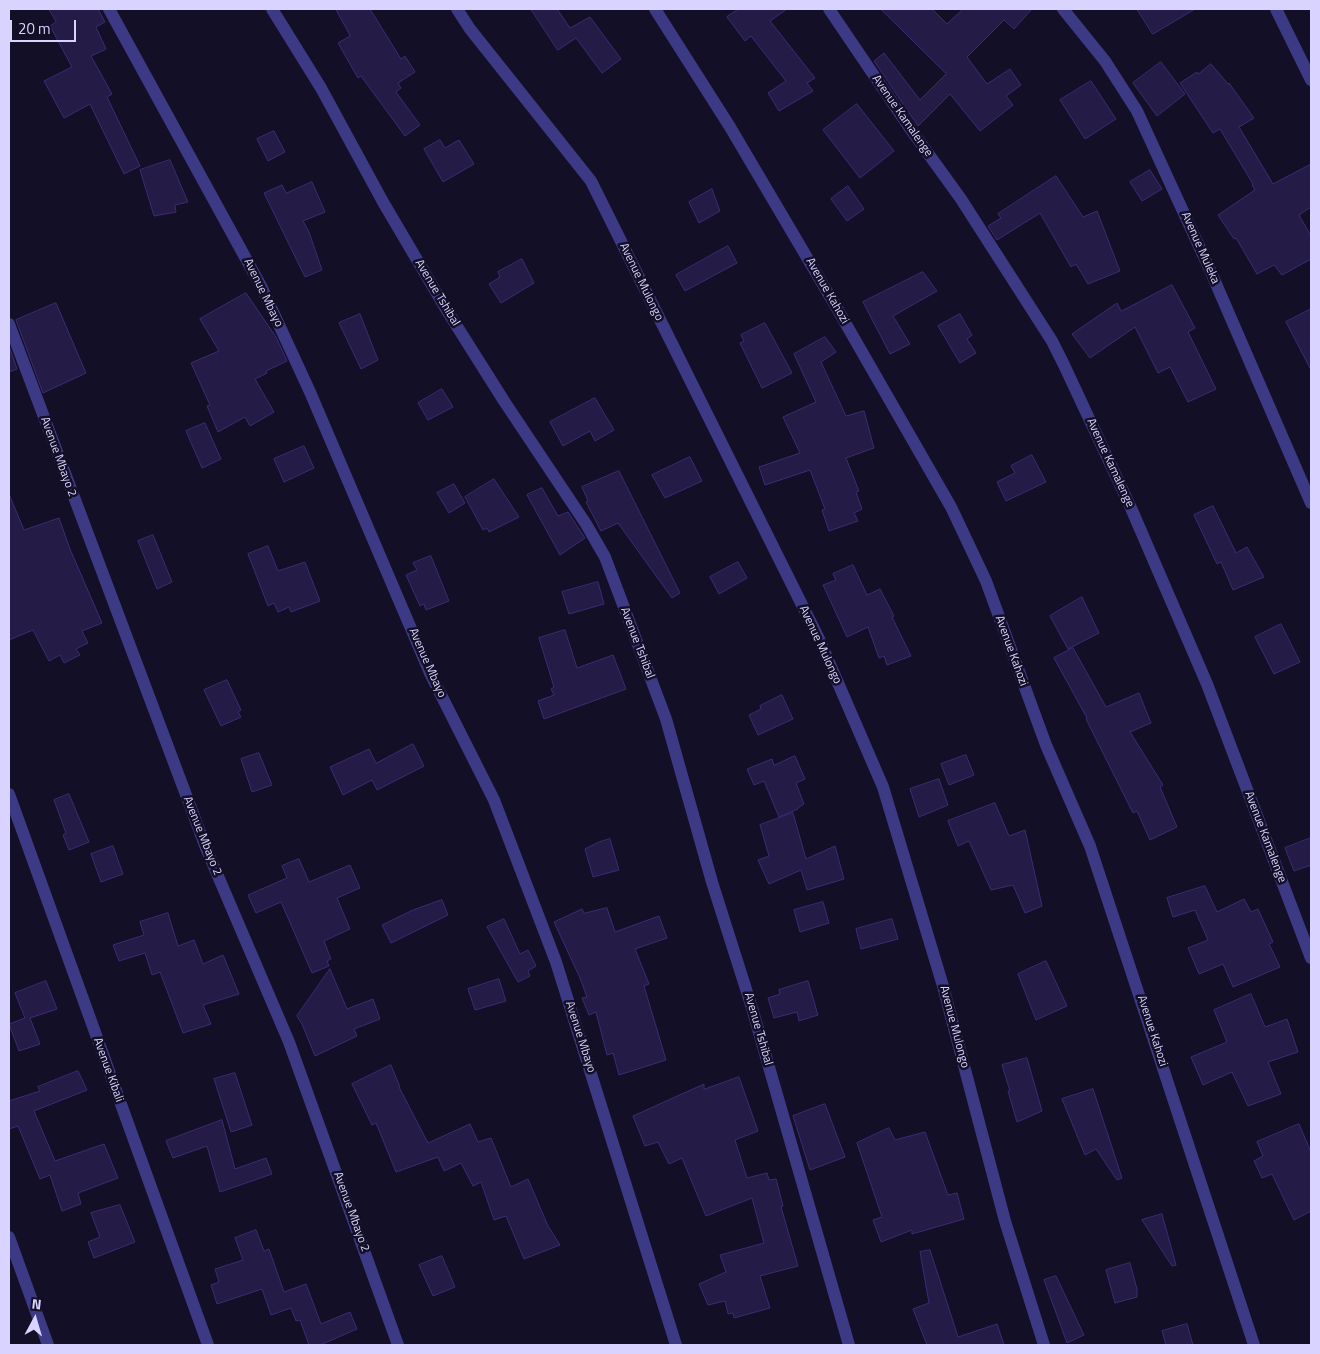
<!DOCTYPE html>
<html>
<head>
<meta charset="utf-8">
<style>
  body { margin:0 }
  #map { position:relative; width:1320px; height:1354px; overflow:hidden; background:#130f26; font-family:"Titillium Web",sans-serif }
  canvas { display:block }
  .frame { position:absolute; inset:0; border:10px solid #d9d4ff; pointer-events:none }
  .north { position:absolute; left:10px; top:1294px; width:50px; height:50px; -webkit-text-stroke:4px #130f26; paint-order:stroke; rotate:6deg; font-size:14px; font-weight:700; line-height:20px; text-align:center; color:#d9d4ff }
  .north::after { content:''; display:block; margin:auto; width:18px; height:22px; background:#d9d4ff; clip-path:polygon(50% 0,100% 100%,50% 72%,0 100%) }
  .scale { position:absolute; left:10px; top:20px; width:66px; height:22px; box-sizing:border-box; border:2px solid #d9d4ff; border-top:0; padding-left:6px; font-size:15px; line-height:18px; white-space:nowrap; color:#d9d4ff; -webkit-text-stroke:4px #130f26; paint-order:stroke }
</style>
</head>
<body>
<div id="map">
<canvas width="1320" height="1354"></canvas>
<div class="frame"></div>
<div class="north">N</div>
<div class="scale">20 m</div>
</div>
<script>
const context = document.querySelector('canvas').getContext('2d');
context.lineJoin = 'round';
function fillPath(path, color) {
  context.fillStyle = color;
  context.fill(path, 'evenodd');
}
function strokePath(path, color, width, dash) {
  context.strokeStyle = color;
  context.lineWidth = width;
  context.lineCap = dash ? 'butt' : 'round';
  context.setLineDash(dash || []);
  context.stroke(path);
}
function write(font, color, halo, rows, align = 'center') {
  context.font = font + ' "Titillium Web",sans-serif';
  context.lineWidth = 5;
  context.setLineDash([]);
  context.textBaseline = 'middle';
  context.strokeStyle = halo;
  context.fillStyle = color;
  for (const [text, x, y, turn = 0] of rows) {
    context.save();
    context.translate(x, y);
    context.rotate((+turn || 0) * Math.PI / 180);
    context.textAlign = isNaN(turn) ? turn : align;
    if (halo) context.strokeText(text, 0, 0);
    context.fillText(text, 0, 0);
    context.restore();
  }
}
const building = new Path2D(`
  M49,9h49l7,13 -9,5 10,22 -15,7 21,38 -5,3 33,69 -16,8 -34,-70 -26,14 -20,-37 28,-14 -22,-41 6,-4z
  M336,9h34l31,50 4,-3 10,16 -17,11 3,5 -5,4 24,33 -15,11 -44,-60 -3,2 -20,-35 12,-7z
  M531,9h26l13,19 20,-11 31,42 -19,14 -26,-35 -18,12z
  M739,9h48l-17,12 45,57 -8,5 6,8 -34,20 -11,-18 18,-12 -35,-45 -6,5 -18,-24z
  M881,9h51l15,15 16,-15h69l-18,20 -10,-9 -37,37 20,27 23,-15 11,16 -15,11 7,9 -33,26 -30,-37 -32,32 -44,-65 10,-8 36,47 26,-26z
  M1137,9h58l-42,25z
  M1161,62l24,32 -28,22 -24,-33z
  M1211,64l17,20 1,-1 25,35 -15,9 34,57 38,-20v43l-12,8 12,21v23l-29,16 -8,-10 -17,9 -21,-36 -2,1 -16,-24 37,-25 -3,-5 1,-1 -33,-55 -7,4 -33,-50 17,-11 1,2z
  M1091,81l25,38 -31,20 -25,-39z
  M857,104l37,47 -34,27 -37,-48z
  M274,131l11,21 -17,9 -11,-22z
  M440,140l5,8 14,-8 15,24 -31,18 -19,-33z
  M170,160l18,42 -13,3 1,7 -22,4 -14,-46z
  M1150,170l12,19 -20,12 -12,-19z
  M1056,176l27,41 14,-6 23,60 -32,13 -12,-20 -5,3 -31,-54 -43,27 -9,-14 13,-8 -3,-4z
  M312,182l13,30 -22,9 6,11 13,38 -17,7 -41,-84 18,-8 4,8z
  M848,186l16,23 -17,12 -16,-22z
  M712,189l8,22 -21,12 -10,-21z
  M728,246l9,17 -52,28 -9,-16z
  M522,259l12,24 -33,20 -12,-19 11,-7 -2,-5z
  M923,272l14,19 -44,25 17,28 -20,10 -27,-52z
  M1172,285l23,43 -7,4 28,57 -28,13 -18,-35 -12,6 -23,-46 -45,31 -18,-24 45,-31 4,8z
  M246,293l30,44 11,24 -21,10 1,2 -12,6 19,33 -24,14 -5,-9 -27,15 -11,-26 3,-1 -19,-42 28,-12 -19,-32z
  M56,303l30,70 -43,20 -27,-73z
  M1311,309v61l-25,-48z
  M360,314l18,46 -17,9 -22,-46z
  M960,314l12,21 -5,4 9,14 -16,10 -22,-37z
  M765,323l27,50 -30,15 -22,-45 4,-2 -3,-6z
  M825,337l11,15 -15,10 25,54 18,-5 10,37 -28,10 13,33 -3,1 6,17 -8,4 4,8 -29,10 -7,-21 3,-1 -15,-39 -45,15 -6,-18 41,-14 -17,-36 33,-15 -22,-48z
  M9,346l8,23 -8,3z
  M442,389l11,18 -25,13 -10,-17z
  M595,398l19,32 -19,11 -5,-10 -27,15 -13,-24z
  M205,423l16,36 -19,9 -16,-37z
  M304,446l10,22 -30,14 -10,-23z
  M1032,455l14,27 -40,19 -9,-19 18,-9 -4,-7z
  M690,457l12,24 -37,17 -13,-23z
  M619,471l61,122 -8,5 -54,-75 -17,8 -15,-29 2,-1 -6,-14z
  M494,479l25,38 -30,15 -2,-4 -4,2 -18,-33z
  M454,484l11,19 -16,10 -12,-20z
  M542,488l16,28 10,-4 17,26 -25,17 -33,-60z
  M9,494l15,36 35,-12 11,31 32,74 -20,8 6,12 -12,6 4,6 -16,8 -4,-8 -11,6 -16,-31 -24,10z
  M1213,506l23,47 11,-6 17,30 -31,13 -12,-28 -4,2 -23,-49z
  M153,535l19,47 -15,7 -19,-48z
  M268,546l10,25 27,-9 15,39 -29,11 -2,-5 -11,5 -4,-9 -6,3 -20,-52z
  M431,556l18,45 -23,9 -2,-6 -4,2 -14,-31 11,-5 -4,-7z
  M738,562l9,16 -28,16 -9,-17z
  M853,565l14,30 13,-6 14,27 -2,1 19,39 -24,9 -3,-9 -5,2 -11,-31 -21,10 -24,-52 13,-5 -3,-6z
  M598,582l6,22 -35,10 -7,-22z
  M1082,597l17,36 -31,16 -18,-33z
  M1281,624l19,38 -26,12 -19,-37z
  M565,630l12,38 36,-13 13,34 -82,30 -6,-18 16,-6 -3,-6 3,-2 -15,-49z
  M1073,648l33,59 33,-14 12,30 -21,9 33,53 -3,2 17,40 -27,13 -13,-29 -4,2 -47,-94 1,-1 -33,-60z
  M227,680l14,30 -3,2 3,5 -20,9 -17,-36z
  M782,695l11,24 -35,16 -9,-20 12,-6 -1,-3z
  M413,744l11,22 -47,24 -5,-10 -29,15 -13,-28 39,-18 7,14z
  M259,753l13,32 -20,7 -11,-33z
  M966,755l8,20 -25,10 -8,-21z
  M795,756l10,23 -9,4 8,21 -6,4v1l-19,8 -15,-36 -10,4 -7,-16 25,-10 2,6z
  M939,779l9,26 -29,12 -9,-28z
  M69,794l20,48 -20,8 -6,-15 3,-2 -12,-33z
  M995,803l14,33 16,-6 17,76 -17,7 -12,-28 -22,5 -22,-49 -11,5 -10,-25z
  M793,813l13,46 29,-13 9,33 -37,11 -6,-20 -32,14 -11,-24 11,-4 -9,-31z
  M1311,838v27l-17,6 -9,-23z
  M610,839l9,31 -26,7 -8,-28 14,-7z
  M113,846l10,28 -22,8 -10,-28z
  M299,859l10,23 41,-17 10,23 -23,10 13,31 -26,12 7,18 -4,2 2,5 -17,7 -31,-71 -25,11 -8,-18 39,-17 -5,-12z
  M1205,886l12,26 27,-13 7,13 7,-3 15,33 -4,2 11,23 -47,20 -10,-23 -24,10 -11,-26 20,-8 -13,-30 -22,7 -6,-19z
  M442,900l6,15 -57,28 -9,-18 31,-15z
  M823,902l6,21 -29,9 -6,-22z
  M607,908l8,24 44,-16 8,22 -32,11 14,35 -5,2 22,74 -47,15 -6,-22 -6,2 -11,-43 -7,3 -7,-17 5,-1 -7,-19 -26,-56 28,-13 2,4z
  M168,913l10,33 16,-6 9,24 20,-9 16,39 -36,11 8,19 -28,9 -23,-61 -8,3 -7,-22 -26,8 -6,-16 31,-10 -4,-13z
  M504,919l16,35 8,-4 8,16 -8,5 2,5 -12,6 -31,-55z
  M892,919l6,20 -37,10 -5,-20z
  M1046,961l21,45 -31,14 -18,-46z
  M330,969l17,40 26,-10 7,20 -26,10 3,7 -42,20 -13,-32 -5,-8z
  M499,979l7,22 -31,9 -7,-21z
  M46,981l11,28 -27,9 10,26 -21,7 -10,-27 16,-6 -10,-25z
  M808,981l10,34 -19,6 -2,-9 -23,6 -6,-20 12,-4 -1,-4z
  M1251,994l14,33 22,-8 11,33 -30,10 13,32 -33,12 -16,-34 -29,13 -12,-28 36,-15 -13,-32z
  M1027,1058l15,53 -25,11 -9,-31h2l-8,-26z
  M391,1065l9,22h-1l29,56 42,-19 8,18 13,-4 20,49 17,-8 20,47 12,19 -36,14 -18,-43 -12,4 -13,-38 -8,4 -12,-23 -17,8 -6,-14 -42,15 -20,-49 -4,2 -20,-41z
  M78,1071l9,19 -53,21 21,50 49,-17 14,34 -40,15 3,11 -19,7 -12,-36 -10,4 -22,-53 -9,3v-28l31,-10 -2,-4z
  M235,1073l17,52 -21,7 -17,-53z
  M739,1077l19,54 -23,9 12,38 20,-5 2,7 7,-1 7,27 -2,1 17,59 -38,10 10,32 -36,10 -1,-5 -5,1 -3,-13 -17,4 -9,-21 27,-12 -6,-17 44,-12 -12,-45 -46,18 -24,-58 -13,6 -11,-22 -13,4 -12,-30 71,-32v5z
  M1093,1089l29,89 -5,2 -21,-31 -11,6 -23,-56z
  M825,1104l20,53 -35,13 -17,-54z
  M222,1120l13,49 31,-11 6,16 -52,18 -13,-46 -34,12 -7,-17z
  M1299,1124l12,28v59l-17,9 -22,-46 -10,4 -8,-17 9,-5 -6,-14z
  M889,1128l6,12 30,-8 23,63 9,-2 7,26 -52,15v-4l-31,12 -8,-22 9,-3 -25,-74z
  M120,1205l15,37 -41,16 -6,-16 12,-5 -9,-24z
  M1162,1214l14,51 -4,1 -30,-46z
  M256,1230l8,21 5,-2 15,43 22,-8 15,40 29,-12 7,17 -37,16h-11l-9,-25 -4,1 -5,-13 -20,7 -9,-26 -45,15 -6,-19 8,-3 -4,-13 28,-9 -8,-22z
  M930,1250l28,87 39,-13 7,21h-77l-14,-36 16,-6 -9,-51z
  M442,1256l13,31 -22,9 -14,-31z
  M1130,1263l7,26v8l-22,6 -9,-33z
  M1056,1276l28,59 -17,8 -23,-63z
  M1187,1324l6,21h-27l-4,-14z`);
fillPath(building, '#241b47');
strokePath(building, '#3b2d73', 1);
strokePath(new Path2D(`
  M109,9l153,279 48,104 120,281 64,127 62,162 120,383
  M272,9l49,79 62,114 63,107 58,92 82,123 19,33 61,162 46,163 40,126 97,337
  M457,9l13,20 121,152 228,458 64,148 60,199 62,235 39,124
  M655,9l75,118 105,178 116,202 35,74 60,164 44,101 164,499
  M829,9l80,118 52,72 91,142 12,24 67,143 76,176 104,274
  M1063,9l42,52 32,50 73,159 101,233
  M1276,9l35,71
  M9,324l197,524 83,194 109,303
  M9,794l199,551
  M9,1237l39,108`), '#3d3a85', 12);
write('12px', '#d9d4ff', '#130f26', [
  ["Avenue Kamalenge",902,116,55],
  ["Avenue Muleka",1200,248,66],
  ["Avenue Mulongo",641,282,64],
  ["Avenue Kahozi",827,291,60],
  ["Avenue Mbayo",263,293,64],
  ["Avenue Tshibal",437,293,59],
  ["Avenue Mbayo 2",58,457,70],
  ["Avenue Kamalenge",1110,463,65],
  ["Avenue Tshibal",637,643,69],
  ["Avenue Mulongo",820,645,65],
  ["Avenue Kahozi",1011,651,70],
  ["Avenue Mbayo",427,663,66],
  ["Avenue Mbayo 2",202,836,68],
  ["Avenue Kamalenge",1265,837,69],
  ["Avenue Mulongo",954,1027,75],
  ["Avenue Tshibal",758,1029,74],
  ["Avenue Kahozi",1152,1031,72],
  ["Avenue Mbayo",580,1037,72],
  ["Avenue Kibali",108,1070,70],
  ["Avenue Mbayo 2",351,1212,70]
]);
</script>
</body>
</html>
